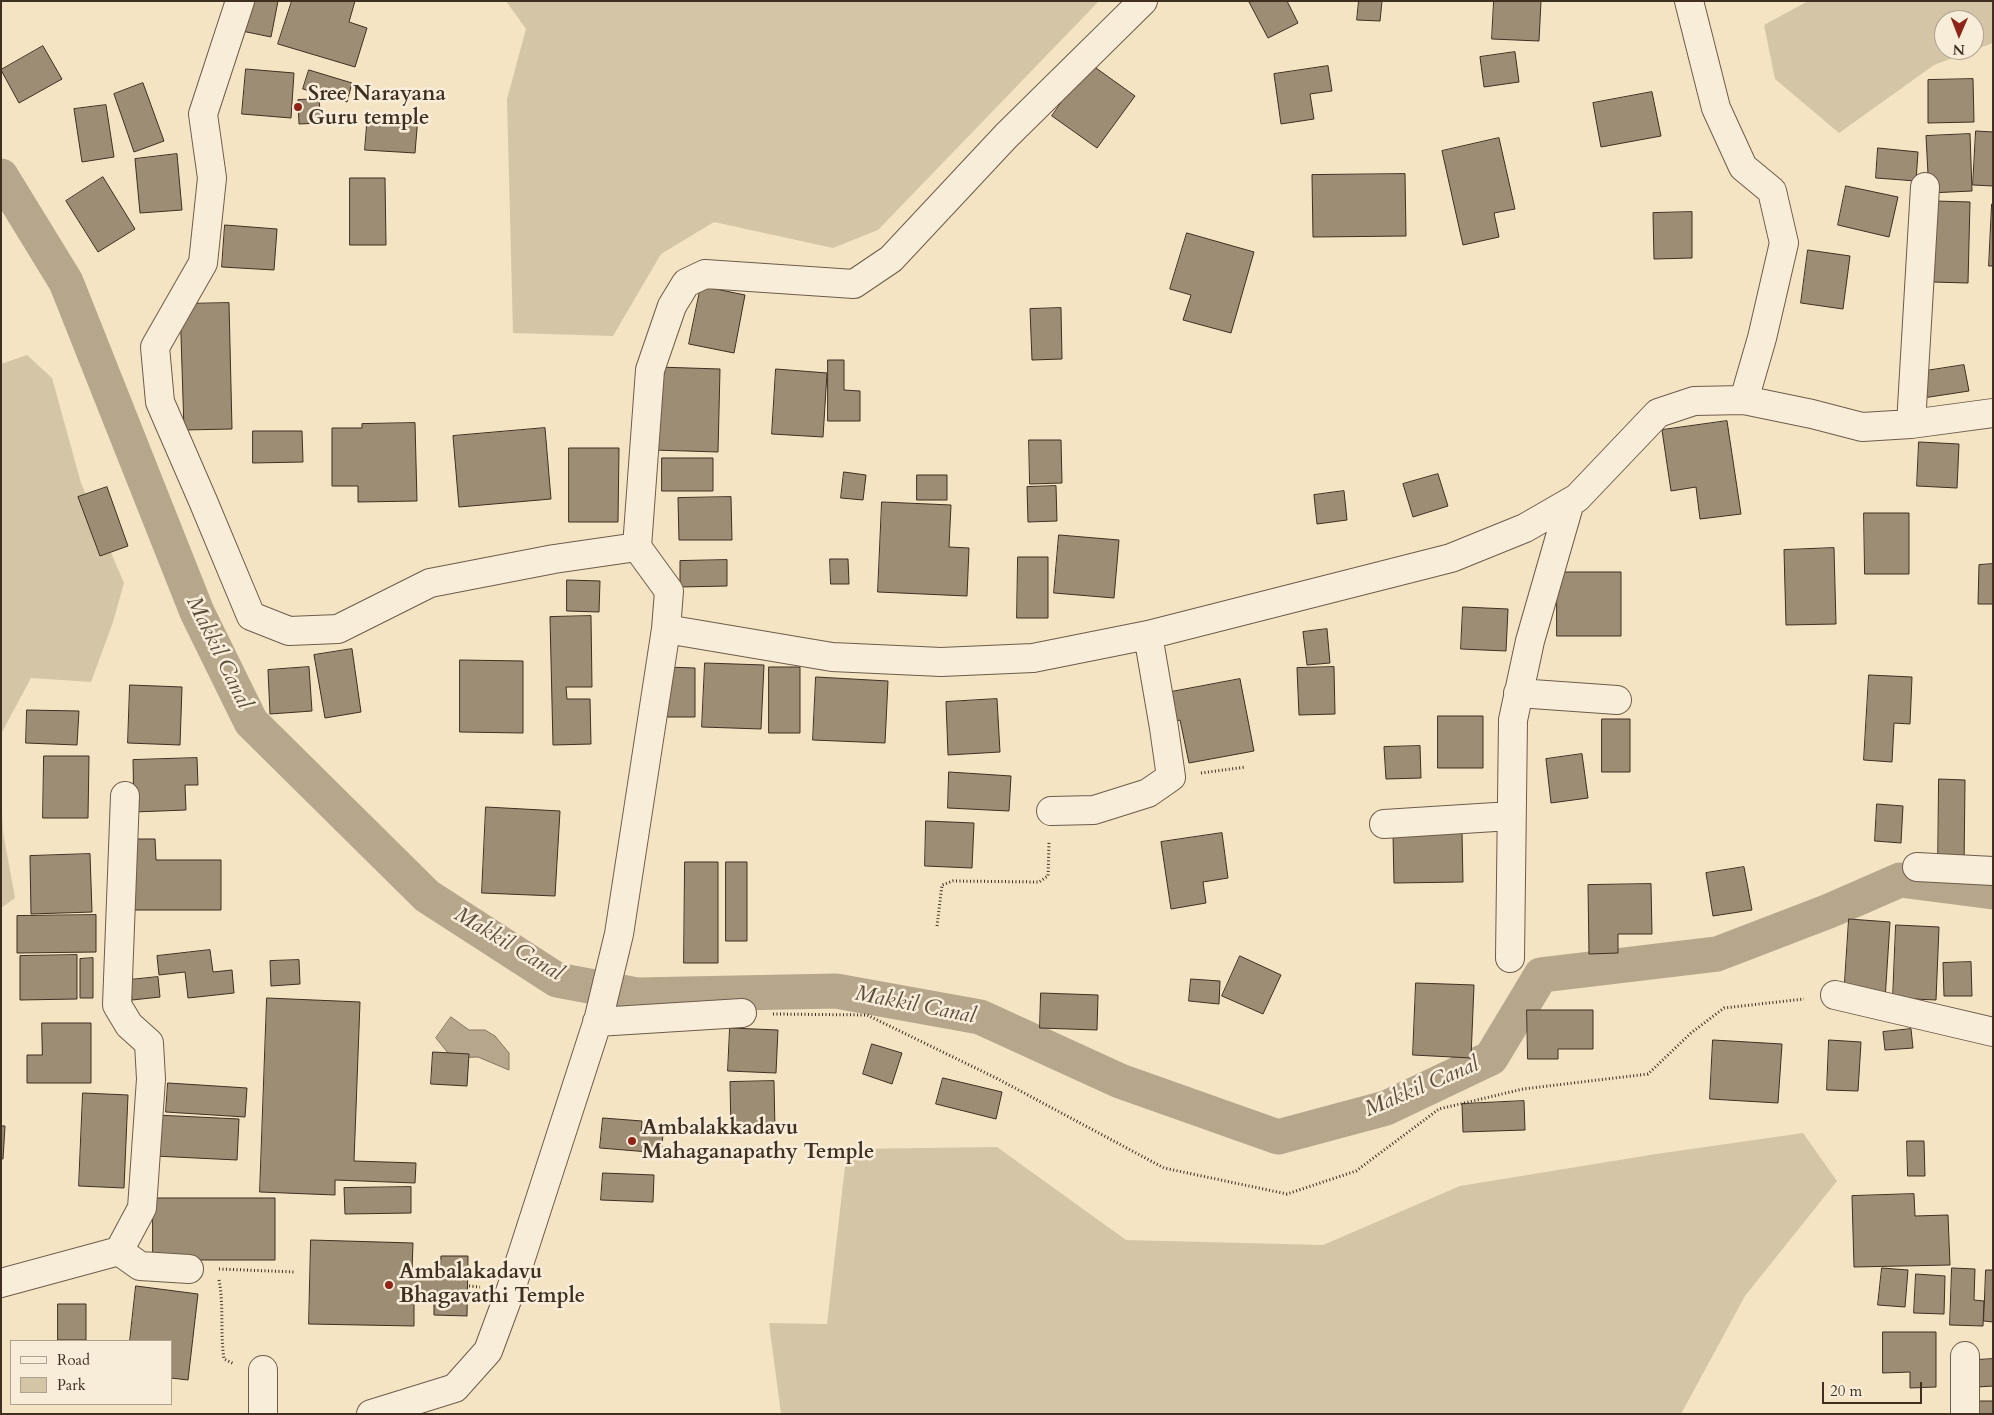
<!DOCTYPE html>
<html>
<head>
<meta charset="utf-8">
<style>
  body { margin:0 }
  #map { position:relative; width:1994px; height:1415px; overflow:hidden; background:#f4e4c3; font-family:Cardo,serif }
  canvas { display:block }
  .frame { position:absolute; inset:0; border:2px solid #3e2f21; pointer-events:none }
  .legend { position:absolute; left:10px; top:1340px; width:162px; height:65px; box-sizing:border-box; background:#f8edd8; border:1px solid #aea18f; margin:0; padding:6px 9px; list-style:none; font-size:15px; color:#3e2f21 }
  .legend li { display:flex; align-items:center; gap:10px; height:25px }
  .legend b { width:25px; border:1px solid #aea18f }
  .north { position:absolute; left:1934px; top:10px; width:50px; height:50px; box-sizing:border-box; background:#f8edd8; border:1px solid #aea18f; border-radius:50%; rotate:181deg; font-size:14px; font-weight:700; line-height:20px; text-align:center; color:#3e2f21 }
  .north::after { content:''; display:block; margin:auto; width:18px; height:22px; background:#8f2418; clip-path:polygon(50% 0,100% 100%,50% 72%,0 100%) }
  .scale { position:absolute; left:1822px; top:1382px; width:100px; height:22px; box-sizing:border-box; border:2px solid #3e2f21; border-top:0; padding-left:6px; font-size:15px; line-height:18px; white-space:nowrap; color:#3e2f21; -webkit-text-stroke:4px #f8edd8; paint-order:stroke }
</style>
</head>
<body>
<div id="map">
<canvas width="1994" height="1415"></canvas>
<div class="frame"></div>
<ul class="legend">
<li><b style="height:6px;background:#f8edd8"></b>Road</li>
<li><b style="height:14px;background:#d5c5a7"></b>Park</li>
</ul>
<div class="north">N</div>
<div class="scale">20 m</div>
</div>
<script>
const context = document.querySelector('canvas').getContext('2d');
context.lineJoin = 'round';
function fillPath(path, color) {
  context.fillStyle = color;
  context.fill(path, 'evenodd');
}
function strokePath(path, color, width, dash) {
  context.strokeStyle = color;
  context.lineWidth = width;
  context.lineCap = dash ? 'butt' : 'round';
  context.setLineDash(dash || []);
  context.stroke(path);
}
function write(font, color, halo, rows, align = 'center') {
  context.font = font + ' Cardo,serif';
  context.lineWidth = 5;
  context.setLineDash([]);
  context.textBaseline = 'middle';
  context.strokeStyle = halo;
  context.fillStyle = color;
  for (const [text, x, y, turn = 0] of rows) {
    context.save();
    context.translate(x, y);
    context.rotate((+turn || 0) * Math.PI / 180);
    context.textAlign = isNaN(turn) ? turn : align;
    if (halo) context.strokeText(text, 0, 0);
    context.fillText(text, 0, 0);
    context.restore();
  }
}
fillPath(new Path2D(`
  M506,1h593l-221,229 -45,18 -119,-26 -53,32 -48,82 -100,-3 -6,-234 19,-70z
  M1808,1h185v42l-19,7v-30h-30v30h30l-40,15 -95,68 -64,-54 -11,-54z
  M27,355l25,23 29,105 43,100 -11,39 -22,60 -60,-4 -30,56v-370z
  M1,791l2,41 12,66 -14,10z
  M1803,1133l34,48 -92,115 -64,118h-900l-12,-91 58,1 20,-175 150,-2 129,93 197,5 137,-59 196,-32z`), '#d5c5a7');
const water = new Path2D(`
  M451,1017l18,13h16l10,6 14,17v17l-31,-13 -26,1 -16,-20z`);
fillPath(water, '#b6a68c');
strokePath(water, '#867661', 1);
strokePath(new Path2D(`
  M1,176l65,106 131,330 54,110 176,174 130,84 80,15 199,-4 144,26 140,64 158,56 108,-29 105,-50 50,-83 176,-21 112,-43 71,-31 93,12`), '#b6a68c', 35);
const building = new Path2D(`
  M243,1h35l-7,36 -34,-7z
  M292,1h63l-6,21 18,6 -12,39 -77,-23z
  M1287,1l11,22 -30,15 -19,-36z
  M1359,1h23l-2,20 -23,-1z
  M1494,1h47l-2,40 -47,-2z
  M43,46l19,33 -43,24 -18,-33z
  M1515,52l4,30 -35,5 -4,-30z
  M1089,63l46,33 -38,52 -45,-32z
  M1328,66l4,25 -22,3 4,25 -33,5 -7,-50z
  M246,69l48,4 -3,45 -49,-4z
  M309,70l43,13 -5,19 -44,-13z
  M1973,79l1,43 -46,1v-43z
  M143,83l21,58 -30,11 -20,-58z
  M1652,92l9,44 -60,11 -8,-44z
  M319,99l2,24 -22,1 -1,-24z
  M106,105l8,52 -32,5 -8,-53z
  M368,113l50,3 -3,37 -50,-3z
  M1976,131l17,1v54l-20,-1z
  M1970,134l2,57 -43,2 -3,-57z
  M1499,138l16,71 -21,4 5,24 -36,8 -21,-94z
  M1878,148l40,4 -2,29 -40,-3z
  M177,154l5,56 -42,3 -5,-54z
  M1405,174l1,62 -93,1 -1,-62z
  M103,177l32,52 -37,23 -32,-51z
  M350,178h35l1,67h-36z
  M1846,186l52,11 -9,40 -51,-12z
  M1935,201l35,1 -2,81 -35,-1z
  M1992,204h1v62h-4z
  M1692,212v46l-38,1 -1,-46z
  M225,225l52,4 -3,41 -52,-3z
  M1187,233l67,19 -23,81 -48,-13 8,-25 -21,-6z
  M1808,250l42,6 -7,53 -42,-6z
  M701,286l44,9 -11,58 -45,-9z
  M229,303l3,126 -48,1 -4,-126z
  M1061,308l1,51 -30,1 -2,-51z
  M828,360h16v30l16,1v30h-32z
  M1964,365l5,26 -46,7 -4,-26z
  M657,367l63,2 -2,83 -64,-2z
  M776,369l51,4 -4,64 -51,-3z
  M1727,421l14,93 -41,5 -4,-32 -25,4 -9,-61z
  M415,423l2,78 -59,1v-16h-26v-58h30v-4z
  M545,428l6,71 -92,8 -6,-71z
  M253,431h49l1,31 -50,1z
  M1029,440h32l1,43 -32,1z
  M1919,442l40,2 -2,44 -40,-2z
  M569,448h50l-1,74h-49z
  M662,458h51v33h-51z
  M844,472l22,3 -3,25 -22,-2z
  M1438,474l10,32 -35,11 -10,-33z
  M917,475h30v25h-30z
  M1056,486l1,35 -29,1 -1,-35z
  M107,487l21,59 -28,10 -22,-59z
  M1344,491l3,29 -30,4 -3,-29z
  M731,497l1,43h-53l-1,-42z
  M882,502l69,3 -2,42 20,1 -2,48 -89,-4z
  M1864,513h45v61h-44z
  M1059,535l60,5 -5,58 -60,-5z
  M1834,548l2,76 -50,1 -2,-75z
  M1018,557h30v61h-31z
  M830,559h18l1,25h-18z
  M727,560v26l-47,1v-26z
  M1993,564v40h-15l1,-39z
  M1557,572h64v64h-64z
  M567,580l33,1 -1,31 -32,-1z
  M1463,607l45,2 -2,42 -45,-2z
  M591,616l1,71h-26l1,12h23l1,45 -38,1 -3,-128z
  M1327,629l3,34 -23,2 -4,-33z
  M352,649l9,63 -36,6 -11,-63z
  M460,660l63,1v72l-63,-1z
  M705,663l59,2 -3,64 -59,-2z
  M309,667l3,44 -42,3 -2,-44z
  M666,667l29,1v49h-29z
  M769,667h31v66h-31z
  M1334,667l1,47 -36,1 -2,-47z
  M1869,675l43,2 -2,47 -16,-1 -2,39 -28,-2z
  M816,677l72,4 -3,62 -72,-3z
  M1240,679l14,72 -65,12 -9,-43 -4,1 -5,-29z
  M130,685l52,2 -2,58 -52,-2z
  M997,699l3,53 -52,3 -2,-53z
  M27,710l52,1 -2,34 -51,-2z
  M1438,716h45v52h-45z
  M1602,719h28v53h-28z
  M1420,746l1,32 -35,1 -2,-32z
  M1582,754l6,44 -37,5 -5,-44z
  M44,756h45l-1,62h-45z
  M197,758l1,27h-13l1,25 -52,2 -1,-52z
  M949,772l62,4 -2,35 -61,-3z
  M1939,779l26,1 -1,90h-26z
  M1877,804l26,2 -2,37 -26,-2z
  M486,807l74,4 -5,85 -73,-3z
  M926,821l48,2 -2,45 -47,-2z
  M1462,832l1,50 -69,1 -1,-49z
  M1222,833l6,45 -25,4 3,21 -35,6 -10,-67z
  M129,839h26l1,21h65v50h-92z
  M90,854l2,58 -61,2 -1,-58z
  M685,862h33v101h-34z
  M726,862h21v79h-21z
  M1744,867l8,43 -39,6 -7,-43z
  M1651,884l1,50h-34v19l-29,1 -1,-69z
  M96,915v37l-79,1v-37z
  M1849,919l41,3 -5,78 -41,-3z
  M1896,925l43,2 -3,73 -43,-2z
  M210,950l3,22 19,-2 2,23 -46,5 -3,-26 -26,3 -2,-19z
  M77,955v44l-57,1v-44z
  M1240,956l41,19 -18,39 -41,-18z
  M93,958v40h-13v-39z
  M299,960l1,24 -29,2 -1,-25z
  M1971,962l1,34h-28l-1,-33z
  M158,977l2,20 -28,3 -3,-20z
  M1191,979l29,2 -1,23 -30,-3z
  M1416,983l58,2 -3,73 -58,-3z
  M1041,993l57,2 -1,35 -57,-2z
  M267,998l93,4 -6,159 62,2 -1,20 -80,-3v15l-75,-3z
  M1527,1010h66v39h-35v10h-30z
  M42,1023h49v60h-64v-28h15z
  M730,1028l48,2 -2,43 -48,-2z
  M1911,1029l2,19 -28,2 -2,-18z
  M1713,1040l69,4 -4,59 -68,-4z
  M1829,1040l32,2 -3,49 -31,-1z
  M872,1044l30,9 -10,31 -29,-10z
  M433,1052l36,2 -2,32 -36,-2z
  M943,1078l59,14 -6,27 -60,-15z
  M774,1081l1,50 -44,1 -1,-50z
  M168,1083l79,5 -2,29 -79,-5z
  M83,1093l45,2 -4,93 -45,-2z
  M1524,1101l1,29 -62,2 -1,-28z
  M155,1115l84,4 -2,41 -83,-4z
  M603,1118l39,3 -1,12 22,2 -2,18 -61,-5z
  M1,1126h4l-2,33h-2z
  M1907,1141h17l1,35h-17z
  M603,1173l51,2 -1,27 -52,-2z
  M411,1187v26l-66,1 -1,-26z
  M1914,1194l1,22 33,-1 2,50 -96,2 -2,-71z
  M153,1198h122v62h-122z
  M311,1240l102,3 -1,28 28,1 1,-16h27l-1,60 -33,-1v-16h-20v27l-105,-2z
  M1882,1268l26,2 -3,37 -27,-2z
  M1952,1268l23,1 -1,31 10,1 -1,25 -33,-1z
  M1986,1270h7v52l-9,-1z
  M1916,1274l29,2 -1,38 -30,-1z
  M136,1286l62,8 -10,86 -17,-2v-37h-41z
  M58,1304h28v36h-28z
  M1883,1332h53v55l-26,1v-16l-27,1z
  M1993,1359v27l-15,1 -2,-27z
  M1967,1401h26v13h-25z`);
fillPath(building, '#9d8d75');
strokePath(building, '#3e2f21', 1);
const minor = new Path2D(`
  M240,1l-37,113 9,64 -9,85 -48,84 5,55 43,99 48,115 38,15 49,-2 92,-46 124,-24 83,-12 32,44 -3,38 -47,305 -20,83 -88,272 -23,62 -33,37 -84,26
  M1689,1l27,107 27,59 29,24 12,52 -22,95 -18,62
  M1911,424l14,-237
  M637,547l13,-177 22,-64 14,-23 19,-9 149,10 37,-25 115,-123 137,-135
  M666,629l166,28 109,5 92,-4 115,-23 303,-77 74,-30 52,-30 81,-85 36,-12 50,-1 68,14 50,13 49,-3 82,-11
  M1518,693l99,7
  M1051,811l43,-1 54,-17 23,-16 -7,-49 -16,-93
  M1384,824l127,-8
  M1917,867l76,4
  M1510,958l3,-238 17,-79 40,-139
  M1835,995l158,37
  M597,1022l145,-9
  M119,1251l21,15 49,3
  M1,1283l118,-32 23,-43 9,-129 -2,-36 -20,-18 -12,-20 8,-209
  M263,1414v-44
  M1965,1414v-58`);
strokePath(minor, '#6c5c4a', 30);
strokePath(new Path2D(`
  M1201,773l45,-6
  M937,926l5,-41 11,-4 86,1 9,-6 1,-34
  M773,1014l94,1 131,64 166,89 123,26 69,-23 83,-62 84,-20 125,-15 43,-41 33,-25 80,-9
  M219,1269l76,3
  M219,1280c5,25 1,53 5,79l10,5
  M469,1286l11,1`), '#3e2f21', 3, [1, 2.5]);
strokePath(minor, '#f8edd8', 28);
for (const [x, y, r, color] of [
  [298,107,5,"#8f2418"],
  [632,1141,5,"#8f2418"],
  [389,1285,5,"#8f2418"]
]) {
  const dot = new Path2D();
  dot.arc(x, y, r, 0, 2 * Math.PI);
  context.fillStyle = color;
  context.fill(dot);
  strokePath(dot, '#f8edd8', 2);
}
write('bold 21px', '#3e2f21', '#f8edd8', [
  ["Sree Narayana",308,95],
  ["Guru temple",308,119],
  ["Ambalakkadavu",642,1129],
  ["Mahaganapathy Temple",642,1153],
  ["Ambalakadavu",399,1273],
  ["Bhagavathi Temple",399,1297]
], 'left');
write('italic 22px', '#5c4d3c', '#f8edd8', [
  ["Makkil Canal",218,653,64],
  ["Makkil Canal",508,945,31],
  ["Makkil Canal",915,1006,11],
  ["Makkil Canal",1422,1088,-23]
]);
</script>
</body>
</html>
